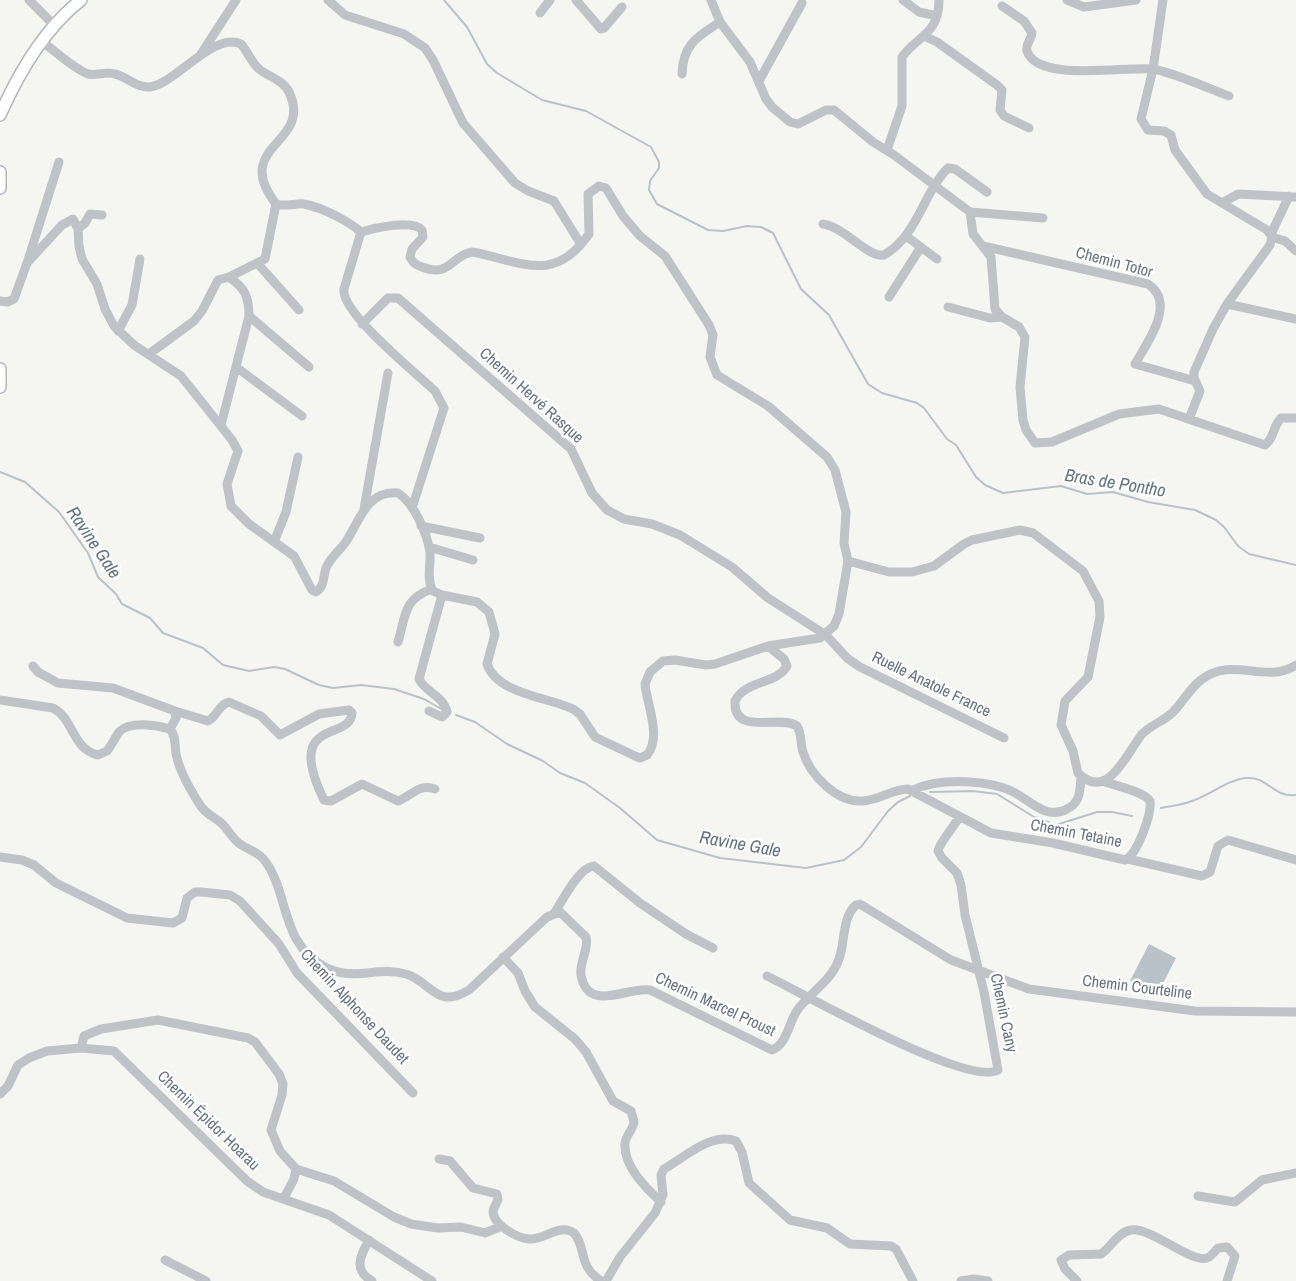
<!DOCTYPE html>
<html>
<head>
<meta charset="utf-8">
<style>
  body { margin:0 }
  canvas { display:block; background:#f5f5f2 }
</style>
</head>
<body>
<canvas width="1296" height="1281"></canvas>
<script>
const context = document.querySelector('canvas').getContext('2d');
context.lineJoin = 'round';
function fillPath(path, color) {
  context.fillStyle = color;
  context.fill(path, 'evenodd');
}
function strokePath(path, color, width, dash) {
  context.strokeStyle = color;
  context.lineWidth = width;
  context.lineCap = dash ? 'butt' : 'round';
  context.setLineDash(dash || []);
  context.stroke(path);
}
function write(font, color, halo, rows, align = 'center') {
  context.font = font + ' "Archivo Narrow",sans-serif';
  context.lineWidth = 5;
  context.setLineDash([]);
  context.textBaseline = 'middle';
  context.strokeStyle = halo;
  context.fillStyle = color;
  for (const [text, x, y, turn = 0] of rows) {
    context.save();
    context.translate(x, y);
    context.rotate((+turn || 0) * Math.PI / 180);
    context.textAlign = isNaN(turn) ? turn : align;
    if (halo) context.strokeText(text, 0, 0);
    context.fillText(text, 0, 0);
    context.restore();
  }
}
fillPath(new Path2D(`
  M1149,944l27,14 -19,37 -27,-14z`), '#b9c2c8');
strokePath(new Path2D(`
  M444,0l23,27 20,37 10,9 45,27 44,11 65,36 8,15v6l-9,13 -1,9 8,14 51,26 15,1 24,-5 14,1 12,6 28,56 28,26 39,69 14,9 35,10 7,5 23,31 9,6 20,32 9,8 18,8 58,-7 26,8 26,-2 35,10 47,8 21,10 8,7 14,19 11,8 47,11
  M0,472l25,10 34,30 29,41 10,24 18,17 6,10 28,14 13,15 40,15 20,17 26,6 25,-4 11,2 34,16 14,3 28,-3 33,4 30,10 19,11
  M456,715l19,7 32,22 36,17 17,12 25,10 35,25 37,32 63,18 86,10 38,-8 17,-13 27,-36 10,-9 12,-6
  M930,792l43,-1 24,3 37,23 22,8 41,-13h15l20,4
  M1161,808c10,-2 21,-3 31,-7 18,-6 35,-21 54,-23 22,-2 27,20 50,17`), '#b9c2c8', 2);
const major = new Path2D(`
  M0,115c19,-43 44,-86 81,-115
  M0,172v16
  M0,369v18`);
strokePath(major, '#b3b6ba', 14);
strokePath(new Path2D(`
  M29,0l25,25
  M328,0l17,15 59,19 21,14 8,12 30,63 52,60 13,8 26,10 26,42
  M576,0l25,29 3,-1 18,-21
  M711,0l9,22 30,40 16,37 6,8 18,15 8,2 28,-14h8l39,32 21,13 76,57 3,22 18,23 4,52 7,8 17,10 6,10 -5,50 3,33 3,10 9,13 17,-1 67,-28 40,-5 106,36c9,-6 8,-19 16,-27h15
  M903,0l16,12 18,4
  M1067,0l17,7 52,-7
  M1163,0l-10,69 -12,50 7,11 16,1 7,4 4,15 32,44 60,36 5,7 -2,8 -43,59 -14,25 -19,43v6l6,13 -11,28
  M1002,6l22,15 8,12c-1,7 -7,12 -5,18 11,32 99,15 125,18 19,2 57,20 77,27
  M540,13l10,-13
  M924,36l13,6 60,43 5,5 -2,20 4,6 25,12
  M201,54l35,-54
  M682,74c1,-30 15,-37 38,-52
  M759,81l43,-78
  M887,150l15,-44v-49c16,-22 37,-23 37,-57
  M1222,203l16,-9 58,3
  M970,212l73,6
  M823,224c23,4 45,34 61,31 33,-18 39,-62 64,-87l7,1 32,23
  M78,229l7,-6 5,-9 12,1
  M361,232l-17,57c-4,23 73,85 91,102l9,17 -32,100
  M1271,234l18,-38
  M906,236l31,23
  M1272,237l13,4 11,10
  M983,246l165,38c29,19 -1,59 -13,80l60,17
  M28,260l31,-98
  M258,264l41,46
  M889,297l32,-50
  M0,301l7,1 7,-3 13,-36 35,-38 11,-6 5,10 1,17 3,13 15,25 8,25 9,17 20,19 47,31 51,64 6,11 -11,33 4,22 18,18 45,32 18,34 4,2c9,-6 7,-15 10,-24 4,-10 13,-17 19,-25 14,-20 21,-53 53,-50 16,10 29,40 32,59 1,13 -4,27 3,39l9,4 35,7 12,10 6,22 -8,30c10,30 61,33 86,45l7,5 15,23 40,19 5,2 7,-3c15,-18 0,-50 -2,-71l5,-12 13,-11 12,-1 31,5 9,-1 53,-18 52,-8 14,-12 5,-12 9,-53 -4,-18 2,-31 -11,-42 -8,-13 -59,-51 -51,-31 -7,-18 3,-22 -4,-10 -44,-69 -25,-20 -17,-20 -17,-28 -7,-2 -11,8 1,40c-35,51 -68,27 -117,18 -20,3 -22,26 -50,15 -6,-2 -9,-4 -12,-10l2,-8 11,-12 -1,-7c-9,-11 -48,-2 -61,2 -14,-12 -38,-24 -57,-28 -9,-1 -18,3 -28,0 -46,-60 38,-59 13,-112 -6,-12 -20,-15 -30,-23 -8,-7 -11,-17 -18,-25 -27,-13 -66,40 -91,43 -14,1 -22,-10 -35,-13 -9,-3 -18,2 -27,0 -14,-5 -34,-24 -47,-33
  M1227,304l69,15
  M948,307l42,11 12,-1
  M249,316l60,51
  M362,324l26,-26h10l173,151 21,44 15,17 17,9 28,5 28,11 52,32 36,31 58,37 21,23 13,9 144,71
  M118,331l14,-26 8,-46
  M149,354l45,-33 8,-10 16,-31 11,-3 36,-18 11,-55
  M236,367l66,49
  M221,425l28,-109c0,-19 -4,-28 -20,-39
  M364,509l24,-136
  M421,526l59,12
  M274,542l12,-30 12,-55
  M429,547l44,13
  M848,561l41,11h23l22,-6 30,-22 8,-4 48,-10 13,3 50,38 16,30 1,16 -12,60 -23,24 -4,24 12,26 5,22c30,30 50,-22 64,-39 9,-9 22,-13 31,-22 10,-10 17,-24 28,-32 32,-25 64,5 95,-15
  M398,642c8,-27 5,-43 34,-53
  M768,646l16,13 3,7c-11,19 -42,14 -52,35 -2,36 45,13 62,25 5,8 3,17 6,26 7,23 34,51 60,49 16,-1 30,-12 45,-12l83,44 62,10 72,17c12,-5 27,-46 25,-59 -6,-10 -35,-15 -47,-20
  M33,666l5,6 20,11 55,5 62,23 33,10c9,-4 10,-16 21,-19l32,14 19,19 39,-21 30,-4 3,3c-1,29 -69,3 -28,87l7,1 31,-17 36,17c13,-5 21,-18 37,-12
  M0,700l53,8c21,11 19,41 45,47l9,-4c5,-6 8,-14 13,-20 11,-10 37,-6 50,-2 7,8 4,19 7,29 4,16 14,33 23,47 7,11 18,13 25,22 5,6 9,13 15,17 8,6 19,8 25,17 24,31 15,83 60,106 28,15 51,-1 81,7 26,8 30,36 63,16l78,-73 13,-5 26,25c3,13 -7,25 -5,38 7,39 47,11 69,15l122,60c15,-5 17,-29 26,-41 13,-17 34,-29 41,-50 6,-16 3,-42 17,-54l4,-1 91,56 78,29 166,22 101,1
  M429,711l13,6 5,-5c-4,-17 -21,-19 -28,-33l23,-84
  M170,729l6,-11 -1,-7
  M913,790c25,-12 65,-10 91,-2 22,6 39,34 63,21 14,-7 13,-19 14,-33
  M0,857l22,3 12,5 22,18 71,35 46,5 9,-5 5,-20 8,-6h6l29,3 10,6 39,43 18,29 116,120
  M1128,859l74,17 8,-4 8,-26 10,-6 68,20
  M555,912c8,-12 24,-45 39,-46l46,37 46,31 27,14
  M503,957l15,16 7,18 10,16 40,32 11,13 27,49 18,10 3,11c-1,8 -8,13 -9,21 -2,23 21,45 36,59
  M767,976c35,17 202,112 231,94l-14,-78 -19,-77 -4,-30 -4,-12 -15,-15 -4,-7c1,-8 16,-24 21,-34
  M81,1048l3,-12 17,-7 57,-9 90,18 7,4 24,32 4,10 -1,11 -11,35 9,21 16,18 -2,10 -10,19
  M0,1094l8,-8 10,-21 11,-7 18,-7 34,-3 33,3 133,130 16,11 66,23 103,66
  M439,1159l11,2 23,27 24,6 1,6c-2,4 -4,7 -5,11 0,14 24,27 36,28 16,1 30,-16 45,-6 13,15 3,32 27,48
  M296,1169l38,12 60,36 17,7 27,4 23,-1 24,6 17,-7
  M1198,1196l37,6 27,-22 34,-7
  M369,1240c-9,16 -16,30 3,41
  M165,1260l41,21
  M606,1281l14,-24 35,-44 8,-18 -2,-20 3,-6c21,-12 47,-37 72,-28l6,11 7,31 41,37 37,8 23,16 41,2 5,3 17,32
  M961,1281l13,-2 14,2
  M1077,1281l-12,-12 -4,-9 8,-5 32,-1c10,-7 17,-22 30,-24 20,-3 60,33 76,28 4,-1 8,-7 11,-10l9,-1 8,9 -8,25`), '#bfc2c6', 9);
strokePath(major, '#fff', 11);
write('16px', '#677381', '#fff', [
  ["Chemin Totor",1114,263,15],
  ["Chemin Hervé Rasque",531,396,42],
  ["Ruelle Anatole France",931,685,26],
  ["Chemin Tetaine",1076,834,11],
  ["Chemin Courteline",1137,988,7],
  ["Chemin Marcel Proust",715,1005,25],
  ["Chemin Alphonse Daudet",354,1007,47],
  ["Chemin Cany",1003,1013,78],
  ["Chemin Épidor Hoarau",208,1121,44]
]);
write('italic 18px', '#63747e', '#fff', [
  ["Bras de Pontho",1115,484,9],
  ["Ravine Gale",93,543,56],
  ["Ravine Gale",740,845,10]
]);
</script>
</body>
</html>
